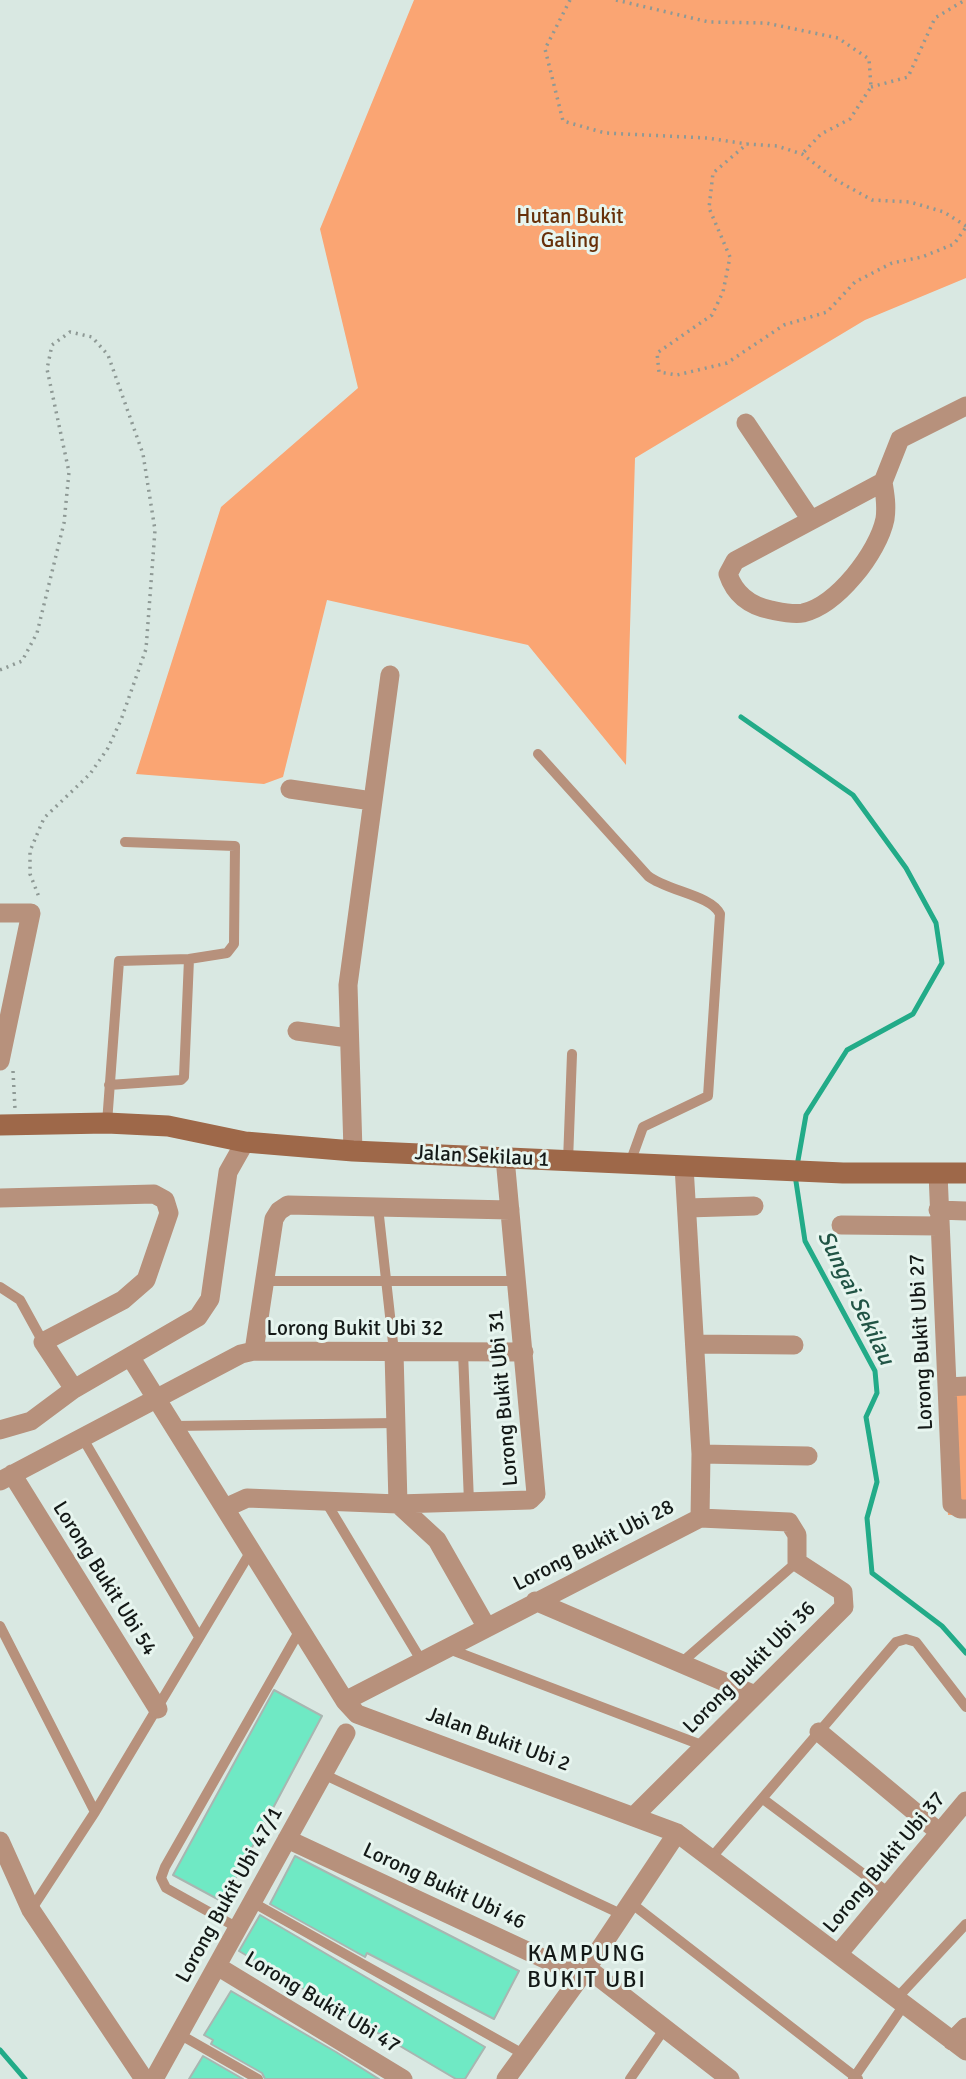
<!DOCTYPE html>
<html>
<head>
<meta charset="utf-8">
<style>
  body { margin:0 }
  canvas { display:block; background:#d9e8e2 }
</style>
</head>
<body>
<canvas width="966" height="2079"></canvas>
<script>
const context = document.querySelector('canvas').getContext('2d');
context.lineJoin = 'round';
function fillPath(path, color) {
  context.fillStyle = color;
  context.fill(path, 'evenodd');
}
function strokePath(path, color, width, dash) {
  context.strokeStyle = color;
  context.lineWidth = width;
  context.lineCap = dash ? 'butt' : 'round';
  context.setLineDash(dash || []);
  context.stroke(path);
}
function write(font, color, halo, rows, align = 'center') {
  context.font = font + ' Signika,sans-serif';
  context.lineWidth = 6;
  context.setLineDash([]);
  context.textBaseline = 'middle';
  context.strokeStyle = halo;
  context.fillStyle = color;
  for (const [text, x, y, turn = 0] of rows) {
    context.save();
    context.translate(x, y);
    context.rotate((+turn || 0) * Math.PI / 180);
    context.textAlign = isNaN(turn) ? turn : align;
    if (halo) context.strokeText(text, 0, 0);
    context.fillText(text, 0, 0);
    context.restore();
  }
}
fillPath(new Path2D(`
  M414,0h552v278l-101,42 -230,138 -9,307 -98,-120 -201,-45 -44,177 -19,7 -128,-10 85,-267 137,-119 -38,-159z
  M941,1394h25v121h-18z`), '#faa573');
strokePath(new Path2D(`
  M741,717l112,78 53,73 30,55 6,40 -29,51 -66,36 -41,65 -9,51
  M795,1175l10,66 70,130 2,22 -11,24 11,65 -10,36 5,55 70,53 24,27
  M0,2050l25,29`), '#22ab88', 5);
const building = new Path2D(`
  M274,1690l48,26 -99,186 -50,-27z
  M295,1856l224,115 -25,48 -127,-66 -2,4 -95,-53z
  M260,1915l225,132 -20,32h-9l-217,-128z
  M231,1991l105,61 43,27h-114l-3,-6 -51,-29 2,-4 -9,-5z
  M203,2056l40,23h-54z`);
fillPath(building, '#6fe9c4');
strokePath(building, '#a8b6b1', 2);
strokePath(new Path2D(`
  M570,0l-25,49 18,72 42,12 102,5 40,6
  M616,0l93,22 57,1 72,15 31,21 2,28 -21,32 -29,15 -19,20
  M871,87l37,-10 27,-59 30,-18
  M966,226l-22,-14 -34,-10 -38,-2 -36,-20 -34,-26 -25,-8 -30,-2 -34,29 -4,35 21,49 -7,35 -11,23 -55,38 2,19 18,3 50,-12 57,-38 43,-13 28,-30 37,-19 30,-6 32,-13 12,-17
  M0,670l22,-9 15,-28 27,-110 5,-51 -22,-103 5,-24 18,-13 22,5 16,18 35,99 12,76 -9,119 -25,71 -13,28 -18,26 -46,44 -14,33v23l9,23
  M13,1071l2,38`), '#8e9995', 3.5, [2, 5]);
strokePath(new Path2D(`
  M538,754l110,122c19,15 63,19 72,38l-12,182 -65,31 -13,36
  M109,1085l72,-5 3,-3 5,-118
  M107,1123l12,-162 70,-2 38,-6 7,-9 1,-98 -110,-4
  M568,1161l4,-107
  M378,1207l16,145
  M265,1281h252
  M0,1287l20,13 23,42
  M463,1352l6,150
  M174,1426l222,-3
  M82,1437l117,200
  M326,1502l95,158
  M0,1626l95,186
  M449,1649l255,97
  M681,1663l116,-101
  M323,1774l300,141
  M763,1799l126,94
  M712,1857l184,-215 10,-3 10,3 50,65
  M252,1902l273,153
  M631,1903l227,176
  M31,1910l64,-98 156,-261
  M238,1928l-72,-40 -5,-10 4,-11 135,-237
  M897,1998l69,-74
  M179,2034l79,45
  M630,2079l35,-51
  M853,2079l51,-74`), '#b7917c', 10);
strokePath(new Path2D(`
  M746,423l65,97
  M883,482c2,12 4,24 2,37 -7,34 -48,86 -82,94 -10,2 -22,-1 -32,-3 -20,-4 -36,-15 -43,-36l7,-13 148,-79 17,-43 66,-33
  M290,789l82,12
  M0,913h31l-31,148
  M297,1031l51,7
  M353,1151l-5,-166 42,-310
  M684,1166l17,288 -1,64
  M938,1173l14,331 8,5h6
  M0,1198l154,-4 11,6 4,13 -23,67 -23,20 -80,42 31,47 124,-72 12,-18 18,-127 17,-30
  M687,1208l67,-2
  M938,1210l28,1
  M841,1225l98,1
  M695,1344l99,1
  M254,1351l20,-132 5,-8 9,-6 222,5
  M394,1352l4,152
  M131,1358l214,343 12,13 320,119 289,218
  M948,1387l18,-1
  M0,1430l31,-9 43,-32
  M701,1454l107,2
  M12,1474l146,235
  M0,1481l241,-127 13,-3 270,1
  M398,1504l39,36 49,86
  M225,1508l22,-10 151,6 132,-4 6,-6 -31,-336
  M535,1601l220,94
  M345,1701l355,-183 89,4 8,13v27l46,30 1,15 -209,208
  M819,1732l120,100
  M287,1839l294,137
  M0,1841l31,69 113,169
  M839,1953l127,-152
  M217,1966l186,113
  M587,1968l143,111
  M952,2041l14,-14
  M154,2079l192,-346
  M506,2079l81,-111 90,-135`), '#b7917c', 19);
strokePath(new Path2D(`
  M0,1125l107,-2 61,3 77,16 108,9 490,22h123`), '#9e6849', 21);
write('21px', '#673009', '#e7f5ef', [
  ["Hutan Bukit",570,217],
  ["Galing",570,241]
]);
write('21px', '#141917', '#e7f5ef', [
  ["Jalan Sekilau 1",482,1157,3],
  ["Lorong Bukit Ubi 32",355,1329],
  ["Lorong Bukit Ubi 27",922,1342,-93],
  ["Lorong Bukit Ubi 31",504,1398,-95],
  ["Lorong Bukit Ubi 28",594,1546,-27],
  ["Lorong Bukit Ubi 54",104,1579,58],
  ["Lorong Bukit Ubi 36",750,1668,-45],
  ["Jalan Bukit Ubi 2",498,1740,20],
  ["Lorong Bukit Ubi 37",885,1863,-50],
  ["Lorong Bukit Ubi 46",444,1887,25],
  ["Lorong Bukit Ubi 47/1",230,1895,-61],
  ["Lorong Bukit Ubi 47",322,2003,31]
]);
write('italic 23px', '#215445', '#e7f5ef', [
  ["Sungai Sekilau",855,1298,64]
]);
context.letterSpacing = '2px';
write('23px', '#141917', '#e7f5ef', [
  ["KAMPUNG",587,1955],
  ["BUKIT UBI",587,1981]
]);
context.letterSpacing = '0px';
</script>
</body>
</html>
